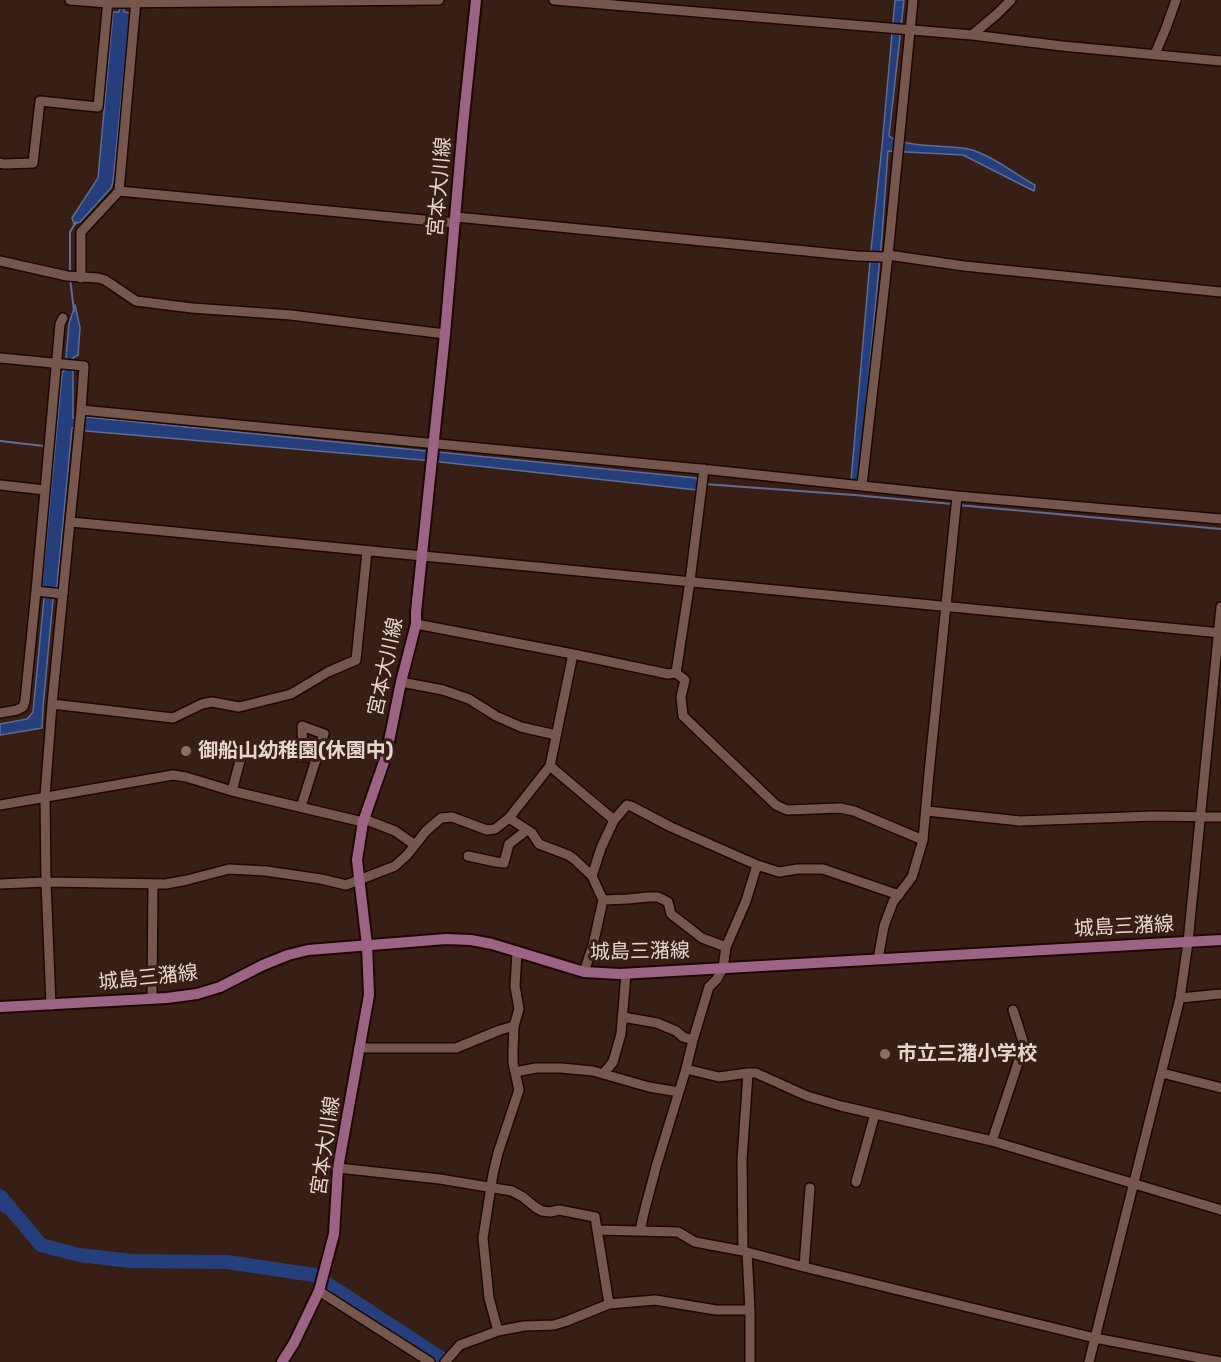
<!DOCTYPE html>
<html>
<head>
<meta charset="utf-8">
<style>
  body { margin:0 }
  canvas { display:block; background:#381f15 }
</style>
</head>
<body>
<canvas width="1221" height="1362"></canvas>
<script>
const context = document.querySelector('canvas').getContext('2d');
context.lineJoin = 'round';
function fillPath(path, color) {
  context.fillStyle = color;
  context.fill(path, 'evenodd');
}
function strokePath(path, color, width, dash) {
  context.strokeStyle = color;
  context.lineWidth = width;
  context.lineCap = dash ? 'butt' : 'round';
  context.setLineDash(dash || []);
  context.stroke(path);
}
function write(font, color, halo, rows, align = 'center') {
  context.font = font + ' Rubik,"Noto Sans JP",sans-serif';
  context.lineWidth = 6;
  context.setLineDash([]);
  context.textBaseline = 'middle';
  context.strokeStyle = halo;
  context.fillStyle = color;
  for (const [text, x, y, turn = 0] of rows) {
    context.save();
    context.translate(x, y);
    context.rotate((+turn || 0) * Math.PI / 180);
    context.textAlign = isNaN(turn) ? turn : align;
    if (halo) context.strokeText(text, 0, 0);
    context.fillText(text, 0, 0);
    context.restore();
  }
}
const water = new Path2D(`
  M121,0h4l-1,12 6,1 -17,169 -2,6 -31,34 -6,2 -2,-6 26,-40 15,-166h6z
  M895,0h9l-15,136c15,12 60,9 79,13 20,4 49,26 67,36l-1,6 -71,-36 -75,-4 -6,85 -22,232 -3,13h-6l20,-231 11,-104z
  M75,305l5,23 -2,27 -5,3v60l11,1 3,-2 610,61v12l-275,-30 -336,-29 -3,-2 -11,-1 -15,158 -3,3 -11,118 -1,21 -42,7v-11l27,-5 6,-7 12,-124 -3,-3 20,-212 3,-4 4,-45z`);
fillPath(water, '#243f7b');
strokePath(water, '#5e6c94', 1.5);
strokePath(new Path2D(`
  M70,272v-40l6,-10
  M70,278l4,33
  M0,441l44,5
  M704,484l150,11 98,9
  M958,505l263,24`), '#5e6c94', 2);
strokePath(new Path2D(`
  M4,1209l4,-4`), '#243f7b', 8);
strokePath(new Path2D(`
  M0,1196l41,49 38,10 52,6 96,1 87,13 133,87`), '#243f7b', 14);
const minor = new Path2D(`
  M70,0l38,3 331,-3
  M136,0l-17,191 336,32
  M554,0l418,35 90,11 159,15
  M972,35l25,-21 14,-14
  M1155,54l11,-26 10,-28
  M0,163l4,1 29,-1 7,-62 58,6 10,-107
  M456,217l401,39 26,1 5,-2 76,11 257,26
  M0,261l67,15 31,2 7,2 31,21 56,7 99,7 154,19
  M81,278v-46l38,-41
  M63,318l-3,6 -24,267 27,3
  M0,358l84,8 -3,44 630,60 246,26 264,23
  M81,410l-29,294 121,14 29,-14 10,-2 27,5 52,-13 37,-22 28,-12 11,-109
  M0,485l45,5
  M862,485l26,-230 25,-255
  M71,522l1150,111
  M416,624l157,30 95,20 8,-1 9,7 -4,17 2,19 93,89 11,5 53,-2 14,3 69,29
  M676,673l14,-92 14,-112
  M401,682l42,8 26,9 27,17 25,11 35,8
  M0,713l17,-3 6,-3 2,-6 11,-110
  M550,766l64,54
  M232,791l11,-42 65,8
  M0,805l173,-30 13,2 46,14 131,31
  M301,807l23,-73 -22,-8 1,30
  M927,811l93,10 134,-5 67,1
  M509,818l23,15 7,11 29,11 6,4 18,17 11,24 25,-1 20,-2h10l10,5 3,12 31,24 24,9
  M364,819l31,12 20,14
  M468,856l28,6 8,1 5,-19 18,-14
  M592,876l9,-28 13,-28 13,-15 4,1 40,21 86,38 22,7 19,-3h25l76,26
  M0,884l46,-2 120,2 21,-4 42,-11 37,2 55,8 25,6 49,-19 12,-11 19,-24 15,-13 11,-1 35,13 8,-1 14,-11 41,-52 23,-112
  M878,959l6,-33 9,-24 19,-25 11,-37 6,-67 28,-277
  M584,972l9,-27 10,-45
  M1180,998l41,-4
  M152,999l1,-115
  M51,1005l-5,-123 -1,-86 7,-92
  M623,1017l34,6 19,8 7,6 10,3
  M359,1048h97l44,-18 14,-4
  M686,1069l33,8 29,-4h8l51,23 34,10 151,35 229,69
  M515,1072l21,-4h25l32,3 56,16 30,5
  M1162,1073l59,15
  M603,1074l10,-12 8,-28 5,-60
  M992,1141l31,-93v-7l-10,-31
  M338,1168l102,11 72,12 11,6 12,10 7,4 8,1 9,-2 36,7 14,87
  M856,1182l19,-68
  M597,1230l81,2 17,10 48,9 61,16 291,71 126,24
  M640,1231c4,-22 11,-43 16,-64l30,-98 7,-29 16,-53 8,-8 6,-11 3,-21 20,-46 11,-36
  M743,1251l-1,-91 6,-87
  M747,1252l3,58v52
  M804,1267l6,-79
  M319,1291l111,71
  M498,1331l-9,-33 -6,-60 10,-64 5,-21 21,-63 -6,-27v-13l1,-24 5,-17 -4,-23 2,-34
  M445,1362l15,-17 38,-14 26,-5 30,-1 13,-4 42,-17 46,-4 61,10h34
  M1089,1362l91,-364 8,-56 33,-335`);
const major = new Path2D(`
  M0,1007l167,-9 30,-4 23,-7 43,-22 25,-10 20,-5 138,-11 25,1 21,4 92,28 36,2 601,-34
  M282,1362l12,-19 25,-52 15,-57 4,-66 31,-173 -2,-50 -10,-85 6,-38 23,-66 15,-74 15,-58v-12l29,-278 18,-209 13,-125`);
strokePath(minor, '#1e0702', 12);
strokePath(major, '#1e0702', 14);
strokePath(minor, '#76574d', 9);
strokePath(major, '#9c6384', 10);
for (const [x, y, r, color] of [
  [186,751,6,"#8d6e63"],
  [885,1054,6,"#8d6e63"]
]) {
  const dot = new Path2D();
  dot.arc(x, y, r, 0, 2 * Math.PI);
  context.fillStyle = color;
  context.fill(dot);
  strokePath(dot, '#381f15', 2);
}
write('20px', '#e7d5cf', '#381f15', [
  ["宮本大川線",440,187,-85],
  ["宮本大川線",386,667,-78],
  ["城島三潴線",1124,927,-3],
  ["城島三潴線",640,952,-1],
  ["城島三潴線",148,978,-6],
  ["宮本大川線",326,1146,-82]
]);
write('bold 20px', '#e7d5cf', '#381f15', [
  ["御船山幼稚園(休園中)",198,751],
  ["市立三潴小学校",897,1054]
], 'left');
</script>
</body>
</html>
